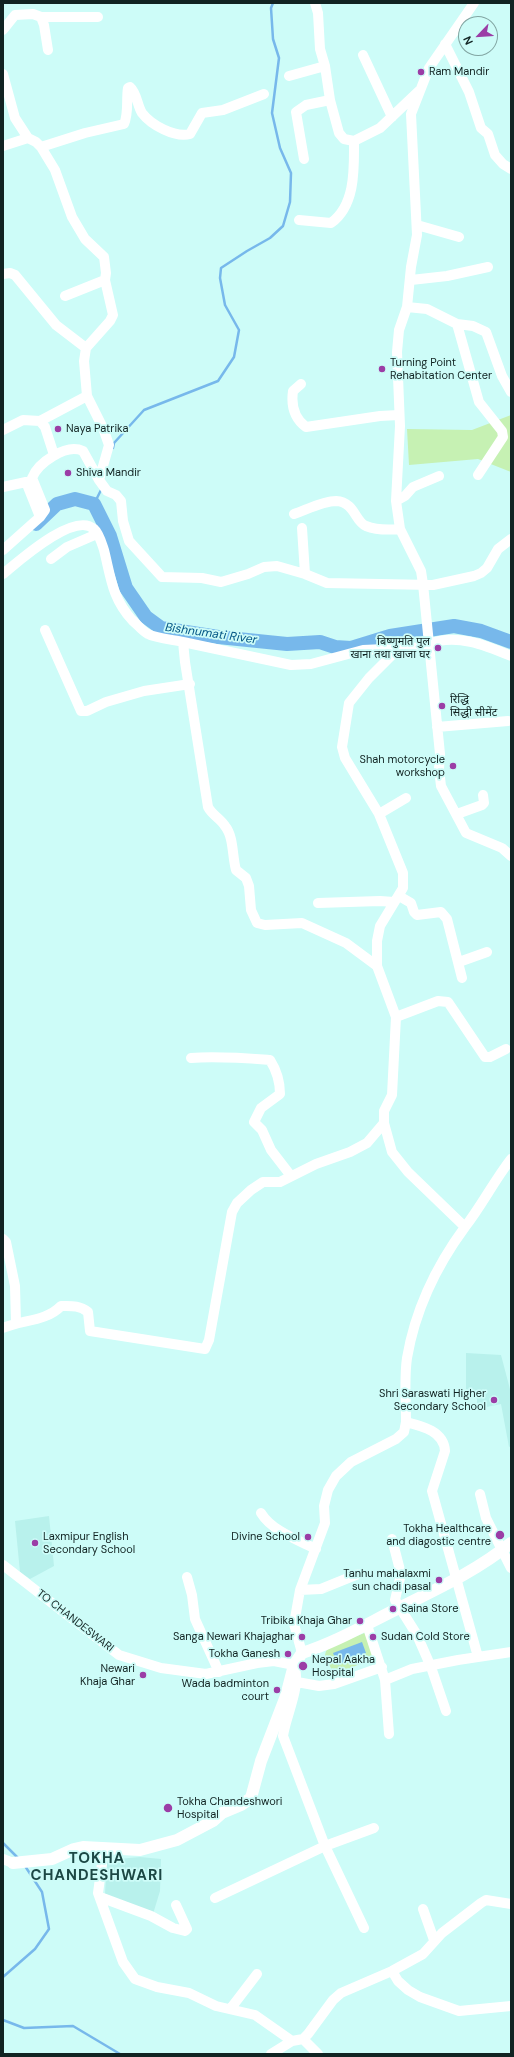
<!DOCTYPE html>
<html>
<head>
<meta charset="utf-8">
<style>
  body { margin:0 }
  #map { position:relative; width:514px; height:2057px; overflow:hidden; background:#cdfcf8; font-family:"DM Sans",sans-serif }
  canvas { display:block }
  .frame { position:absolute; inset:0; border:4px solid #112322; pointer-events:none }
  .north { position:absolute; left:458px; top:16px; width:40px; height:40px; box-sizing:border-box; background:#cdfcf8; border:1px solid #82a5a2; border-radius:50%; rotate:245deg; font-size:11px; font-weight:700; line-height:16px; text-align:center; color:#112322 }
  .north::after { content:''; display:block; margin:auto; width:14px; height:18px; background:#9b3da6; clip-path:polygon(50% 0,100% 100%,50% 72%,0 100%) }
</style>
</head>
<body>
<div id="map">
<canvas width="514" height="2057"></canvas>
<div class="frame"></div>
<div class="north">N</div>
</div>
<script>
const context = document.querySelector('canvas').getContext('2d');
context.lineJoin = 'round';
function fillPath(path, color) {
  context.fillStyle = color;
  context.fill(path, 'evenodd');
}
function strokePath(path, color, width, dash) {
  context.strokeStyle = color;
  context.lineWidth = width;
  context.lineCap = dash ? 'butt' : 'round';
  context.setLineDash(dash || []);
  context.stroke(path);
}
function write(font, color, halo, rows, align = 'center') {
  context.font = font + ' "DM Sans","Noto Sans Devanagari",sans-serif';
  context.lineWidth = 3.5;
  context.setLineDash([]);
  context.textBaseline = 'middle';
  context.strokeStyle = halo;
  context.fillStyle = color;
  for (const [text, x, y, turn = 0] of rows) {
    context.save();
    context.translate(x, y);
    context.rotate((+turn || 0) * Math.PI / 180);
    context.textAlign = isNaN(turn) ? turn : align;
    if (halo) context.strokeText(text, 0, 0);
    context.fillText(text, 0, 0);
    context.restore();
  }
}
fillPath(new Path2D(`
  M466,1353l35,2 10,38v53l-2,1 -8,-43 -24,5v-14l-11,-2z
  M49,1516l5,50 -24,13 -10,-7 -5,-51z
  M140,1857l21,2 -1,32 -7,23 -48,-20 2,-34z`), '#b8f1ec');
fillPath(new Path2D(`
  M511,415v57l-33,-13 -69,6 -2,-36 65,1z
  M367,1632l7,26 -40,17 -9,-20 1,-4 6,-5z`), '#c6f1b3');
fillPath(new Path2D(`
  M362,1642l4,11 -28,12 -5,-12z`), '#77b8eb');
strokePath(new Path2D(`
  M113,448l1,-5 30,-33 74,-29 16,-24 5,-27 -14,-25 -5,-27 1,-10 26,-17 23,-13 13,-12 7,-24 1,-29 -11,-25 -8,-35 7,-55 -6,-19 -2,-31 2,-5
  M94,504l8,-16
  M3,1843l15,15
  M3,1977l32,-28 14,-20 -7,-37 -17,-26
  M3,2020l21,8 49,-2 47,28`), '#77b8eb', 2.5);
strokePath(new Path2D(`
  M36,524l21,-20 18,-5 19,5 16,32 16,52 20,29 15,11 57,9 69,7 33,-2 15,5 16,1 39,-12 64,-10 27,5 30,11`), '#77b8eb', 14);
strokePath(new Path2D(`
  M315,3l3,10 2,36 5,17 5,34 9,33 5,6 10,2 26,-13 39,-37
  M474,3l-45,65 -18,46 6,121 -6,32 -4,40 -8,23 -2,22 3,74 -4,75 4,28 21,42 2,13 17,170 -1,15 2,17 25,47 36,15 9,8
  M41,17h57
  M3,30l12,-15 18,-1 8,3 3,8 4,25
  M445,44l24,48 12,36 7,6 7,21 8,9 8,5
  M363,55l29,62
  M3,74l12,44 13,20 8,4 5,5 14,23 17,47 13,22 19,18 2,16 -1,7 8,35 -3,6 -24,27 -2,13 3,35 16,32 6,17 -10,35
  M289,76l36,-10
  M3,146l25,-8
  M41,147l44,-14 39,-9c5,-11 2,-25 4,-36l2,-1c7,6 7,18 12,26 9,12 33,25 48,21l12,-21 21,-3 41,-16
  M304,159l-8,-47 10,-7 24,-5
  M299,220l32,3c25,-18 23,-55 23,-82
  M417,225l42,12
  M3,274l7,-1 5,2 41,50 30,23
  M411,280l36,-4 41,-9
  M65,296l40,-16
  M407,307l20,2 30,15 22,78 23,29 1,6 -25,38
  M457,324l16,2 13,6 16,44 9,16
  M301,384l-8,7c-2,14 1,27 13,36l74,-11 19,-1
  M40,421l5,6 9,28
  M3,430l20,-10 17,1 47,-25
  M3,487l23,-5 14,35
  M396,501l9,-5 8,-9 26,-11
  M294,514c12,-4 29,-13 42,-13 19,1 19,21 30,25 10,4 24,4 34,3
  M302,528l3,46
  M3,550l37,-33 5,-7 -13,-32c6,-15 34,-35 51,-27l16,29 8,11 9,4 5,6 2,20 6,20 33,36 40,1 19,4 27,-8 16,-7 13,-1 28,8 22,9 106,2 41,-9 7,-3 6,-5 11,-19 13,-10
  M51,559l16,-12 30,-13
  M3,574c16,-13 71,-63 91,-45 5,4 8,15 10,21 7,28 8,48 28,70 5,4 10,11 16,14 7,4 26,6 35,8l2,20 23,145c4,8 12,11 17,19 9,11 7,30 11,44l10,8 3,8 2,24 6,13 8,2 37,-2 44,20 31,23
  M45,630l36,81h6l19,-9 38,-11 46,-7
  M183,642l108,23 20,-1 52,-14 65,-3
  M428,644c28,-11 57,1 83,12
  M437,727l71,-6
  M379,814l27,-16
  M457,814l25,-9 2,-2 -1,-8
  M399,896l12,7 3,9 3,3 24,-3 6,7 15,59
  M318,903l62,-2 14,1
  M459,962l28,-10
  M396,1017l42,-16 10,1 37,55h5l16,-8
  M191,1058c27,-2 52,0 79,2 7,11 10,21 10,34l-19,14 -7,14 8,8 9,20 20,26
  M465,1227c17,-22 29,-46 46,-68
  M3,1239l3,3 9,44 1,37
  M3,1328c19,-8 44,-7 58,-22 10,0 18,-1 27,6l2,19 115,18 4,-9 23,-128 5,-9 14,-13 12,-8h17l36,-18 34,-12 17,-9 17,-20
  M406,1422c16,4 38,9 39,29l-13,40 46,166
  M480,1494l6,24 25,50
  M261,1513c11,18 37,27 55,36
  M392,1539l9,35 -6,26 22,35 14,32 15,44
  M3,1565l116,90 42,13 45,6 51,-11 17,-2 20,4c8,20 -8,50 -11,71l42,110 39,82
  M187,1577l5,18 3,24 24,53
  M300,1590l21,-1 37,-15
  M367,1625l18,55 4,54
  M302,1653l-8,-29 6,-34 25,-67 -1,-17 4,-16 8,-14 15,-14 45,-23 8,-7 2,-10c0,-21 -2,-44 1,-64 8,-47 30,-93 58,-131l-57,-55 -16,-20 -8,-29v-12l8,-16 4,-78 -19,-51v-25l3,-15 23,-38v-15l-24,-59 -34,-56 -3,-11 7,-44 20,-25 30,-30
  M385,1680l27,-11 46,-9 53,-8
  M297,1682l22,4 15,-2 48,-17
  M104,1849l-6,44 25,69 12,17 22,8 32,6 27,13 39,9 37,26 11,-2 5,-5 25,-34 8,-7 51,-22 31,-17 19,-21 39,-30 5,-3 25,4
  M3,1859l10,4
  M100,1897l51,19 22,12 12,3 2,-2 -11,-24
  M215,1898l110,-52 49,-18
  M423,1909l11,31
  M392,1971l6,10 10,9 12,7 39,14 52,-5
  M231,2008l26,-34
  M303,2039l15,15
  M271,2054l21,-13`), '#fff', 10);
strokePath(new Path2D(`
  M13,1863l39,-4 22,-10 9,-2 57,3 37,-10 36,-19 9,-8 19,-8 10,-7 10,-37 25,-65 8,-31 8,-12c35,-11 66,-30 99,-46 38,-19 77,-37 110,-64`), '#fff', 12);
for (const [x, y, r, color] of [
  [421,72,4,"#9b3da6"],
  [382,369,4,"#9b3da6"],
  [58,429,4,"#9b3da6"],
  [68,473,4,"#9b3da6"],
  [438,648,4,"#9b3da6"],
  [442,706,4,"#9b3da6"],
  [453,766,4,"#9b3da6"],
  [494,1400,4,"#9b3da6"],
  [500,1535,5,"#9b3da6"],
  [308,1537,4,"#9b3da6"],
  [35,1543,4,"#9b3da6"],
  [439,1580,4,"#9b3da6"],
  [393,1609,4,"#9b3da6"],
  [360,1621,4,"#9b3da6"],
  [302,1637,4,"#9b3da6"],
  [373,1637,4,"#9b3da6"],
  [288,1654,4,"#9b3da6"],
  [303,1666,5,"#9b3da6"],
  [143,1675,4,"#9b3da6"],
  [277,1690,4,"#9b3da6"],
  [168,1808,5,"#9b3da6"]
]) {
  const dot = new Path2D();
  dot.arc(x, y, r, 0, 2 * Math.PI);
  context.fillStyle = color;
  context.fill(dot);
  strokePath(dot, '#cdfcf8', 1.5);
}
write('11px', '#112322', '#cdfcf8', [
  ["Ram Mandir",429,72,"left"],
  ["Turning Point",390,363,"left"],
  ["Rehabitation Center",390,376,"left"],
  ["Naya Patrika",66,429,"left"],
  ["Shiva Mandir",76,473,"left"],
  ["बिष्णुमति पुल",430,642],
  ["खाना तथा खाजा घर",430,655],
  ["रिद्धि",450,700,"left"],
  ["सिद्धी सीमेंट",450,713,"left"],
  ["Shah motorcycle",445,760],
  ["workshop",445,773],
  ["Shri Saraswati Higher",486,1394],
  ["Secondary School",486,1407],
  ["Tokha Healthcare",491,1529],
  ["and diagostic centre",491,1542],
  ["Laxmipur English",43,1537,"left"],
  ["Secondary School",43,1550,"left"],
  ["Divine School",300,1537],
  ["Tanhu mahalaxmi",431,1574],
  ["sun chadi pasal",431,1587],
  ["Saina Store",401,1609,"left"],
  ["Tribika Khaja Ghar",352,1621],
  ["Sanga Newari Khajaghar",294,1637],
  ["Sudan Cold Store",381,1637,"left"],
  ["Tokha Ganesh",280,1654],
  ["Nepal Aakha",312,1660,"left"],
  ["Hospital",312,1673,"left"],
  ["Newari",135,1669],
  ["Khaja Ghar",135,1682],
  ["Wada badminton",269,1684],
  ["court",269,1697],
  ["Tokha Chandeshwori",177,1802,"left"],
  ["Hospital",177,1815,"left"]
], 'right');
write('11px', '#112322', '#cdfcf8', [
  ["TO CHANDESWARI",75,1621,38]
]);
write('italic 12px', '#015484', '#cdfcf8', [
  ["Bishnumati River",211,634,8]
]);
context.letterSpacing = '1px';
write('bold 15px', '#1c4845', '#cdfcf8', [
  ["TOKHA",97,1859],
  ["CHANDESHWARI",97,1876]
]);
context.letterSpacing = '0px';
</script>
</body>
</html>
